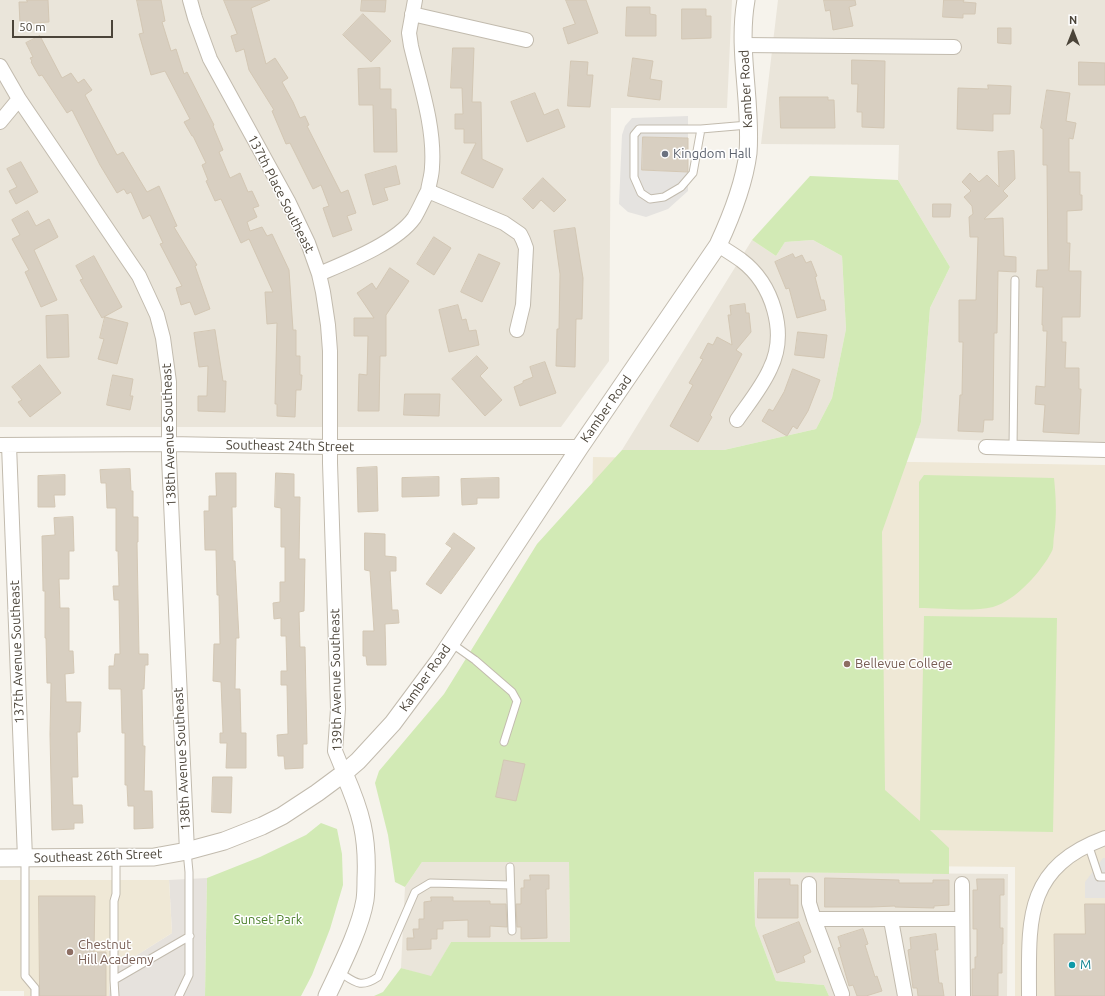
<!DOCTYPE html>
<html>
<head>
<meta charset="utf-8">
<style>
  body { margin:0 }
  #map { position:relative; width:1105px; height:996px; overflow:hidden; background:#f6f3ec; font-family:Ubuntu,sans-serif }
  canvas { display:block }
  .north { position:absolute; left:1053px; top:12px; width:40px; height:40px; -webkit-text-stroke:3px #fff; paint-order:stroke; rotate:0deg; font-size:11px; font-weight:700; line-height:16px; text-align:center; color:#4b4439 }
  .north::after { content:''; display:block; margin:auto; width:14px; height:18px; background:#4b4439; clip-path:polygon(50% 0,100% 100%,50% 72%,0 100%) }
  .scale { position:absolute; left:12px; top:20px; width:101px; height:18px; box-sizing:border-box; border:2px solid #4b4439; border-top:0; padding-left:5px; font-size:12px; line-height:14px; white-space:nowrap; color:#4b4439; -webkit-text-stroke:3px #fff; paint-order:stroke }
</style>
</head>
<body>
<div id="map">
<canvas width="1105" height="996"></canvas>
<div class="north">N</div>
<div class="scale">50 m</div>
</div>
<script>
const context = document.querySelector('canvas').getContext('2d');
context.lineJoin = 'round';
function fillPath(path, color) {
  context.fillStyle = color;
  context.fill(path, 'evenodd');
}
function strokePath(path, color, width, dash) {
  context.strokeStyle = color;
  context.lineWidth = width;
  context.lineCap = dash ? 'butt' : 'round';
  context.setLineDash(dash || []);
  context.stroke(path);
}
function write(font, color, halo, rows, align = 'center') {
  context.font = font + ' Ubuntu,sans-serif';
  context.lineWidth = 3;
  context.setLineDash([]);
  context.textBaseline = 'middle';
  context.strokeStyle = halo;
  context.fillStyle = color;
  for (const [text, x, y, turn = 0] of rows) {
    context.save();
    context.translate(x, y);
    context.rotate((+turn || 0) * Math.PI / 180);
    context.textAlign = isNaN(turn) ? turn : align;
    if (halo) context.strokeText(text, 0, 0);
    context.fillText(text, 0, 0);
    context.restore();
  }
}
fillPath(new Path2D(`
  M0,0h732l-5,108h-116l-2,253 -48,66h-561z
  M778,0h327v445l-190,-7 6,-16 9,-114 20,-41 -52,-87 1,-35 -138,-1z
  M752,240l24,16 9,-14 28,-2 29,16 4,73 -14,69 -16,31 -92,21h-102z
  M422,862h147l1,80h-119l-20,35 -30,-9 4,-81z
  M754,872l254,2 -1,122h-178l-5,-11 -48,-4 -21,-56z`), '#eae5da');
fillPath(new Path2D(`
  M207,878l-2,118h-96l1,-24 62,-39 -3,-53z`), '#e6e2dd');
fillPath(new Path2D(`
  M593,457l512,8v531h-90v-129l-430,-4z
  M0,880h169l3,53 -62,39 -1,24h-85v-5h-24z`), '#efe8d6');
fillPath(new Path2D(`
  M810,176l88,4 52,87 -20,41 -9,114 -39,110 3,258 35,31 4,-205 133,2 -4,214 -123,-2 19,18v26l-195,-2 1,53 21,56 48,4 5,11h-455l9,-4 18,-24 30,8 20,-34h119l-1,-80h-147l-17,25 -10,-5 -7,-47 -13,-52 4,-12 65,-77 93,-150 85,-94h102l92,-21 16,-31 14,-69 -4,-73 -29,-16 -28,2 -9,14 -24,-16z
  M924,475l130,3c2,20 3,38 0,58 -1,5 0,11 -2,15 -10,20 -37,50 -59,56 -21,5 -52,1 -74,1v-126z
  M321,823l16,6 5,25 1,31 -13,44 -18,46 -11,21h-96l2,-118 53,-21 46,-22z`), '#d2eab5');
fillPath(new Path2D(`
  M688,116v22l-45,-1 -1,33 46,2v19l-20,18 -22,8 -18,-5 -9,-8 3,-69 3,-9 7,-8z
  M1103,858h2v40h-20v-16z`), '#e5e3e0');
const building = new Path2D(`
  M27,0h21l1,22 -29,2 -1,-22h8z
  M137,0h24l4,21 -3,1 9,29 5,-2 8,25 3,-2 27,53 -1,1 10,24 -4,2 11,26 10,-5 8,19 4,-1 7,15 -6,2 4,9 -10,5 3,9 12,-4 5,9 5,-2 17,36 4,60h3v26h4v19h2l-1,15h-5l-1,27 -18,-1v-12h-2l2,-81 -10,1 -2,-32h8l-24,-53 -8,4 -20,-44 -6,2 -9,-20 2,-1 -6,-15 4,-2 -13,-27h-1l-8,-14 6,-3 -25,-48 -14,4 -12,-41 4,-1z
  M224,0h46l-19,8 15,56 9,-6 13,20 -6,4 11,20 7,16 5,-2 4,9 -2,1 34,67 7,-3 8,23 -9,3 5,14 -19,7 -10,-29 6,-2 -8,-21 -8,4 -23,-46 -4,1 -14,-33 2,-1 -25,-40 -5,-21 -8,3 -5,-16 6,-2z
  M362,0h24l-1,12 -24,-1z
  M566,0h20l12,33 -30,11 -5,-16 12,-4z
  M824,0h31l1,5 -7,2 4,19 -20,4 -3,-20 -4,1z
  M944,0h20l-1,2 13,1 -1,11h-12v4l-20,-1z
  M627,7h23v7l6,1v21h-30z
  M682,9h24v7h5v22l-29,1z
  M363,14l28,27 -20,21 -28,-27z
  M998,28h13v16l-13,-1z
  M40,36l22,42 9,-5 7,10 6,-4 8,11 -7,5 32,60 6,-3 24,40 12,-6 18,40 -3,1 23,38 -2,1 15,43 -15,6 -5,-13 -9,3 -5,-17 6,-2 -22,-42 3,-1 -13,-28 -7,4 -12,-27 -4,2 -3,-5 -7,4 -17,-28 -28,-55 -5,3 -25,-38 -3,1 -8,-14 1,-1 -2,-3 3,-1 -7,-14z
  M453,48h21l-2,54h9l1,57 21,10 -10,19 -32,-15 15,-30h-12v-14h-9v-15h8l-1,-26h-11z
  M633,58l20,3 -3,18 12,2 -2,19 -32,-4z
  M852,60l33,1 -1,67 -22,-1v-15h-5l1,-28h-6z
  M571,61l17,1 -1,13h6l-3,32 -22,-1z
  M1079,62l26,1v22h-26z
  M380,68v21h11v20h5l1,43h-23l-1,-47h-14l-1,-36z
  M988,85l23,1 -1,28h-17v17l-36,-2 1,-41 30,1z
  M1047,90l23,3 -4,28 10,2 -3,16 -4,-1v34h11v23h2v15l-15,1v32h3l-1,28h12l-1,46h-18v25h4l-1,26h14v21h2l-2,45 -36,-2 2,-27 -10,-1 1,-18 9,1 2,-56h-4v-6h-1l1,-38h-7l1,-17h11l-1,-105h-4v-36l-2,-1z
  M535,93l9,22 14,-6 7,18 -38,15 -16,-40z
  M780,97h48v3h6l1,28h-54z
  M643,137l45,1v34l-46,-2z
  M1014,151l1,28 -12,12 5,5 -24,23 19,-1 1,38 12,1v15l-18,-1 -1,62h-3l-1,87h-9l-1,12 -25,-1 2,-36h2l1,-53h-4v-42h17l2,-63h-8l-1,-20 4,-3 -1,-8 -8,-9 7,-6 -9,-9 8,-9 9,9 8,-7 12,12 -1,-35z
  M21,162l17,30 -22,12 -7,-13 8,-4 -10,-18z
  M396,166l4,18 -16,4 4,12 -15,5 -8,-30z
  M543,178l23,22 -12,12 -13,-12 -8,9 -10,-10z
  M933,204h18l-1,13h-17z
  M28,211l8,15 13,-7 9,18 -24,13 23,50 -16,7 -16,-35 4,-2 -17,-31 8,-4 -8,-15z
  M575,228l8,50 -1,41h-6l-1,48 -19,-1 1,-37h2l1,-55 -6,-43z
  M434,237l17,11 -17,27 -17,-11z
  M479,254l21,9 -18,39 -21,-10z
  M793,254l2,4 7,-3 4,8 5,-2 6,15 -2,1 6,23h3l2,10 -29,8 -8,-30 -3,1 -11,-27z
  M94,256l28,51 -20,11 -22,-38 3,-1 -7,-13z
  M390,268l19,13 -23,34v41h-6l-1,55h-21l1,-37 8,1 1,-39h-14v-18h20l-17,-25 15,-10 4,6z
  M745,304l1,9h3l2,19 -15,18 6,4 -32,61 2,2 -14,25 -28,-16 23,-41 -4,-2 14,-24 -3,-1 8,-15 5,2 4,-8 15,8 -4,-30h3l-1,-9z
  M458,305l4,15 4,-1 3,12 7,-1 3,15 -30,7 -10,-42z
  M68,315l1,42 -22,1 -1,-42z
  M105,317l23,6 -11,41 -19,-5 6,-20 -4,-1z
  M215,330l8,51h3l-1,31 -27,-1v-15h9l1,-30 -9,1 -5,-34z
  M798,332l29,3 -3,23 -29,-3z
  M477,356l11,12 -8,8 22,24 -17,16 -33,-37z
  M545,362l11,31 -36,13 -6,-19 9,-4v-2l10,-4 -3,-10z
  M40,365l21,28 -31,24 -12,-15 4,-2 -10,-13z
  M793,369l27,11 -12,31 -11,18 -4,-3 -6,10 -25,-15 7,-12 4,2 11,-19z
  M113,375l20,4 -3,17h3l-3,14 -23,-5z
  M405,394h35l-1,22 -35,-1z
  M377,467l1,44 -20,1 -1,-44z
  M130,469l1,22h2v26h5v25h-1l2,112h9v11h-3l-1,24h-2l1,57h2l-1,45h8l1,37 -19,1v-23h-6l-1,-21h-2v-52h-3l-1,-44h-12v-23h5l1,-12h5l-1,-54h-5l-1,-14h6l-1,-35h-2v-43h-9l-1,-25h-5l-1,-13z
  M216,473h20v34h-4l1,54h2l4,77h-3l-1,51h5l1,44h5v35h-20l1,-25h-7v-10h3l-2,-51 -8,-1 1,-37h6l-1,-49h-2l-1,-45h-11l-1,-39h5v-15h7z
  M276,473l18,1v23h6l-1,62h6l-1,52 -5,1 1,35h5l2,97h-4v24l-18,1 -1,-13h-6l-1,-21 11,-1 -1,-49h-6v-14h6l-1,-35h-5v-18l-7,1 -1,-16 7,-1v-20h5v-35h-4v-39l-6,-1z
  M65,475v20h-11l1,12h-17v-31z
  M439,477v19l-37,1v-19z
  M499,478v20h-22v6l-15,1 -1,-26z
  M73,517l1,34h-5v28h-10l1,29h9v43h4l1,22 -9,1 1,28h15l-1,30h-3l1,45h-6l1,28h9l1,18h-9v6l-22,1 -2,-96 1,-51h-4l-1,-45h-1v-47h-2l-1,-55 13,-1 -1,-17z
  M365,533l20,1v22l11,1v14h-6l2,39h6l1,13 -14,1 1,41h-19l-1,-9h-3v-25h11l-4,-60 -5,-1z
  M454,533l21,15 -34,46 -15,-10 26,-36 -6,-4z
  M504,760l21,4 -9,37 -20,-4z
  M213,777h19l-1,36 -19,-1z
  M530,875h19v14h-3l1,49 -26,1v-12h-4l-1,-23h5v-16h3v-8h6z
  M825,878l74,2v3h34v-3h16v25l-15,1v2l-39,-1v-1l-24,1h-46z
  M759,879h31v6h8v33h-40z
  M977,879h27v16h-4v33h3v16h-1v29h-4v23h-26v-27h3v-12h2v-28h-4v-39h4z
  M39,896h56l-1,56h12v44h-66z
  M431,897h22v4h37v3h16l1,23 -17,-1v11h-22v-17l-25,1v8h-6v10h-6v10l-24,1v-12h7l-1,-9h6v-10h5v-17l7,-1z
  M1085,904h20v92h-50l-1,-62h31z
  M799,922l12,30 -8,4 2,6 -28,11 -14,-37z
  M863,929l5,15 -3,1 10,32 2,-1 5,15 -16,5h-9l-4,-11 -4,1 -11,-38 3,-1 -3,-10z
  M936,934l2,16h-3l4,33h3l2,13h-26l-1,-8h-4l-5,-38 3,-1 -1,-11z`);
fillPath(building, '#d8cfc1');
strokePath(building, '#d3c7b4', 1);
const service = new Path2D(`
  M701,129l-8,44 -12,14 -17,10 -14,2 -9,-6 -7,-16v-42l5,-6h62l47,-4
  M1013,448l2,-168
  M451,643l24,17 37,32 5,9 -13,41
  M1088,844l11,33h6
  M25,858v118l10,12v8
  M510,867l2,64
  M339,972c16,10 21,17 39,5l37,-85 15,-9 80,2
  M114,980v-79l2,-7v-36
  M115,996l-1,-16 76,-44
  M179,996l10,-21v-103l-2,-21`);
const minor = new Path2D(`
  M190,0l5,18 15,41 78,142 20,42 11,31 4,18 5,33 2,26v112l8,246 -3,42 9,22
  M415,0l-6,33 2,13c9,38 24,81 21,121 0,8 -3,16 -4,24
  M412,14l114,26
  M743,45l211,2
  M0,66l19,33 120,177 18,39 6,23 6,44v76l18,393
  M0,122l19,-23
  M718,245c8,5 16,10 23,15 32,24 47,73 29,109 -8,18 -22,35 -33,51
  M319,274c28,-12 77,-31 95,-56 5,-8 9,-18 14,-27l76,32 16,11 3,6 3,8 -3,57 -6,25
  M0,445l169,-1 161,3h250
  M9,445l16,413
  M986,447l119,3
  M809,884v19l5,16 28,75
  M962,884l1,112
  M814,919h148
  M891,920l14,76
  M1029,996c0,-74 -6,-128 76,-158`);
const tertiary = new Path2D(`
  M0,858l154,-1 33,-6 37,-10 38,-15 20,-10 35,-23 27,-20 14,-12 35,-38 46,-62 141,-214 138,-202c14,-30 26,-60 30,-92 4,-51 -11,-102 -2,-153
  M327,996c13,-28 33,-66 38,-96 1,-7 1,-14 1,-21 2,-43 -5,-67 -22,-106`);
strokePath(service, '#c2bbae', 9);
strokePath(minor, '#c2bbae', 16);
strokePath(tertiary, '#c2bbae', 19);
strokePath(service, '#fff', 7);
strokePath(minor, '#fff', 14);
strokePath(tertiary, '#fff', 17);
for (const [x, y, r, color] of [
  [665,154,4,"#6b7280"],
  [847,664,4,"#8d6e63"],
  [70,952,4,"#8d6e63"],
  [1072,965,4,"#0f9aa8"]
]) {
  const dot = new Path2D();
  dot.arc(x, y, r, 0, 2 * Math.PI);
  context.fillStyle = color;
  context.fill(dot);
  strokePath(dot, '#fff', 1.5);
}
write('13px', '#4b4439', '#fff', [
  ["Kamber Road",746,89,-93],
  ["137th Place Southeast",281,194,63],
  ["Kamber Road",606,409,-55],
  ["138th Avenue Southeast",169,435,-92],
  ["Southeast 24th Street",290,446,1],
  ["137th Avenue Southeast",17,652,-92],
  ["Kamber Road",425,678,-55],
  ["139th Avenue Southeast",336,680,-91],
  ["138th Avenue Southeast",182,759,-93],
  ["Southeast 26th Street",98,856,-2]
]);
write('13px', '#5b616d', '#fff', [
  ["Kingdom Hall",673,154]
], 'left');
write('13px', '#785e54', '#fff', [
  ["Bellevue College",855,664],
  ["Chestnut",78,945],
  ["Hill Academy",78,960]
], 'left');
write('13px', '#4a7f2a', '#fff', [
  ["Sunset Park",268,920]
]);
write('13px', '#0d838f', '#fff', [
  ["M",1080,965]
], 'left');
</script>
</body>
</html>
